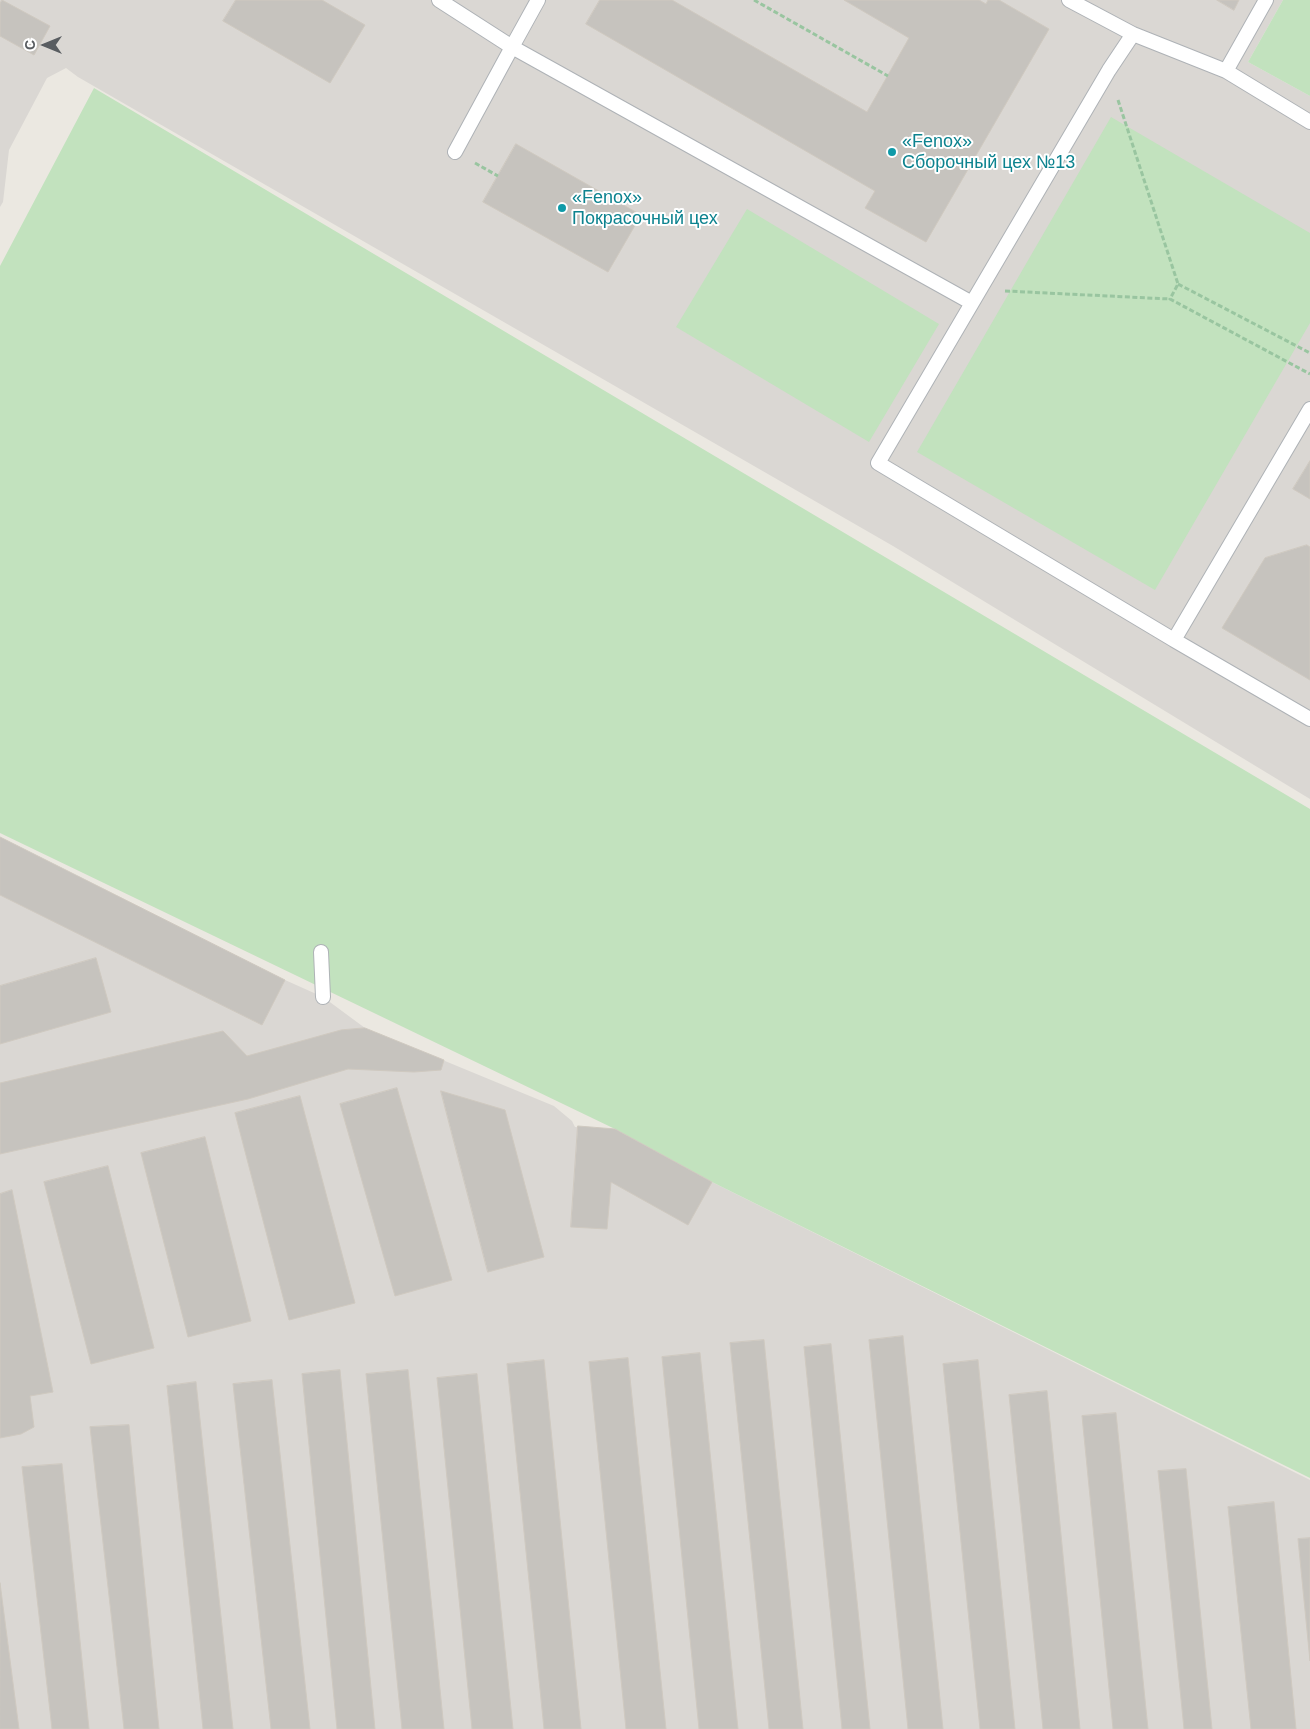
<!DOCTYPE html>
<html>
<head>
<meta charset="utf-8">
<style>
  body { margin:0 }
  #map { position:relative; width:1310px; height:1729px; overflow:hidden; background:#ebe8e1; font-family:Helvetica,sans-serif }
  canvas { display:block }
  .north { position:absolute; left:20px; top:20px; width:50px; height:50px; -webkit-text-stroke:4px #fff; paint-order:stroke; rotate:270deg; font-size:14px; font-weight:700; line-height:20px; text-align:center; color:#595d61 }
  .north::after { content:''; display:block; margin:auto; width:18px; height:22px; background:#595d61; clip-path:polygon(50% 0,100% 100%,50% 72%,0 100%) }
</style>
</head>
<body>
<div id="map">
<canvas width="1310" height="1729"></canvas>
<div class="north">С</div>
</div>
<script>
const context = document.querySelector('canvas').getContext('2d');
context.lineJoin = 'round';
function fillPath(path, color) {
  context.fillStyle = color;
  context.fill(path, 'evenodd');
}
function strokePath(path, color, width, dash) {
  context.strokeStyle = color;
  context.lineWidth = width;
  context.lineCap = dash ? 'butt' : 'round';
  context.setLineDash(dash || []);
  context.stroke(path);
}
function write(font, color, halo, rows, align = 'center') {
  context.font = font + ' Helvetica,sans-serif';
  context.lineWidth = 4;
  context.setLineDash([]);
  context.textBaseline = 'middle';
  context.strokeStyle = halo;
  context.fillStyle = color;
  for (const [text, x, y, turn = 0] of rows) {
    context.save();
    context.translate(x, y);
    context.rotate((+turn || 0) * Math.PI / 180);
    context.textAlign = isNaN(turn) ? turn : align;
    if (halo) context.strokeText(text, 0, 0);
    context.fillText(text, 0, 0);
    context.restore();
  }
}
fillPath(new Path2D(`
  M0,0h1283l-35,62 62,34v703l-417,-253 -815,-469 -12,-9 -19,10 -38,72 -6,52 -3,5z
  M0,837l285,143 38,17 42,31 189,78 18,15 3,6 40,2 97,53 598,298v249h-1310z`), '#dad7d3');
fillPath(new Path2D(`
  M1283,0h27v96l-62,-34z
  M94,88l1216,721v669l-598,-296 -97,-53 -615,-296v-567z
  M1111,117l199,116v90l-155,267 -238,-138z
  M747,209l192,115 -70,118 -193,-115z`), '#c2e2be');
const building = new Path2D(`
  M2,0l48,26 -16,29 -34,-19v-32z
  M236,0h86l43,25 -35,58 -107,-62z
  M600,0h72l195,112 42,-74 -65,-38h135l7,4 2,-4h11l50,29 -123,213 -61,-34 10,-17 -289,-167z
  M1217,0h22l-5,10z
  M516,144l125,71 -33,57 -125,-70z
  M1310,461v38l-17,-10z
  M1307,545l3,2v133l-88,-52 43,-70z
  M0,837l285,143 -23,45 -262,-130z
  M96,958l15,54 -111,32v-58z
  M365,1028l79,32 -3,10 -27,2 -66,-3 -100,30 -248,55v-71l223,-52 24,25 94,-26z
  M397,1088l55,192 -57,16 -55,-192z
  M441,1091l64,19 39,147 -56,15z
  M300,1096l55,207 -66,17 -54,-207z
  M578,1126l37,3 97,53 -24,43 -77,-43 -4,47 -36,-2z
  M205,1137l46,184 -63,16 -47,-184z
  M108,1166l46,182 -63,16 -47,-182z
  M12,1190l41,202 -23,4 4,31 -13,7 -21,4v-244z
  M903,1336l40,393h-35l-39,-389z
  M764,1340l39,389h-34l-39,-386z
  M831,1344l39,385h-28l-38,-382z
  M700,1353l38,376h-39l-37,-372z
  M628,1358l38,371h-40l-37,-367z
  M544,1360l37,369h-37l-37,-365z
  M978,1360l37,369h-35l-37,-365z
  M340,1370l35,359h-38l-35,-355z
  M408,1370l36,359h-42l-36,-355z
  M477,1374l36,355h-41l-35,-351z
  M272,1380l38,349h-39l-38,-345z
  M196,1382l37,347h-30l-36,-343z
  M1047,1391l33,338h-37l-34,-334z
  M1116,1413l32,316h-35l-31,-313z
  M129,1425l30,304h-35l-34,-302z
  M62,1464l27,265h-37l-30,-262z
  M1186,1469l26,260h-28l-26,-258z
  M1274,1502l22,227h-45l-23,-222z
  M1310,1538v123l-12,-122z
  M0,1583l19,146h-19z`);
fillPath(building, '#c6c3be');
strokePath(building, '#cfc9c0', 1);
const service = new Path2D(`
  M439,0l73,47 -57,105
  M538,0l-26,47 460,256
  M1069,0l64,34 -24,36 -231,393 296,177 136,-231
  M1133,34l93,37 84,51
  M1226,71l40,-71
  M1174,640l136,79
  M321,952l2,45`);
strokePath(service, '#aeb2b6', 16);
strokePath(new Path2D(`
  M754,0l134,76
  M1118,100l60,184 -8,15 140,75
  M475,163l23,13
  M1178,284l132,69
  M1005,291l165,8`), '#99c5a0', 3, [5, 2.5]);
strokePath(service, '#fff', 14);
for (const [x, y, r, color] of [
  [892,152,5,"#0f9aa8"],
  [562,208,5,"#0f9aa8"]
]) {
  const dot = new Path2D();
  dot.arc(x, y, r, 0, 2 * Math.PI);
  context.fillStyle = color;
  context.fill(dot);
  strokePath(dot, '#fff', 2);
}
write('18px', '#0d838f', '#fff', [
  ["«Fenox»",902,142],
  ["Сборочный цех №13",902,163],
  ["«Fenox»",572,198],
  ["Покрасочный цех",572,219]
], 'left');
</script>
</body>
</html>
